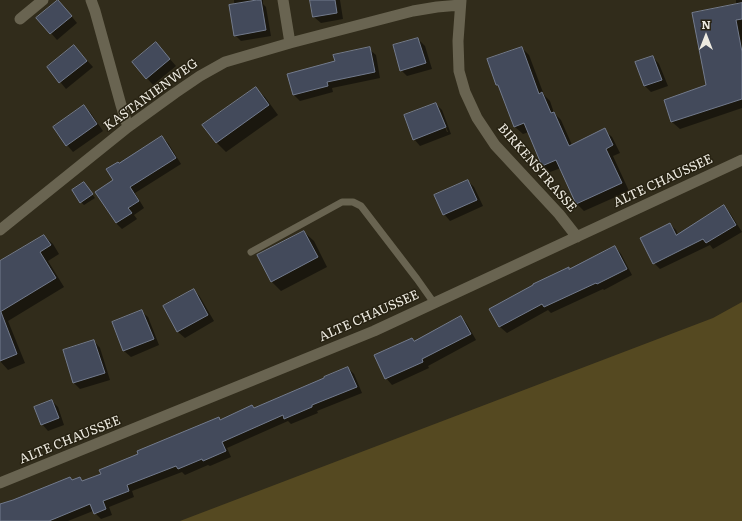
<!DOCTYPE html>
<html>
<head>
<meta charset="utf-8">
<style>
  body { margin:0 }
  #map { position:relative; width:742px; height:521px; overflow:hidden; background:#312c1b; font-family:Literata,serif }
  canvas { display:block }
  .north { position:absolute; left:686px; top:16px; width:40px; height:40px; -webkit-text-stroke:3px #272212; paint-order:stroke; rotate:0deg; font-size:11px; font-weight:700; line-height:16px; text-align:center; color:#edeae0 }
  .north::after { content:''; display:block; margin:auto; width:14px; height:18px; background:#edeae0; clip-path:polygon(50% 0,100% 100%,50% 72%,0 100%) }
</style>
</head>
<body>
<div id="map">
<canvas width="742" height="521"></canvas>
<div class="north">N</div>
</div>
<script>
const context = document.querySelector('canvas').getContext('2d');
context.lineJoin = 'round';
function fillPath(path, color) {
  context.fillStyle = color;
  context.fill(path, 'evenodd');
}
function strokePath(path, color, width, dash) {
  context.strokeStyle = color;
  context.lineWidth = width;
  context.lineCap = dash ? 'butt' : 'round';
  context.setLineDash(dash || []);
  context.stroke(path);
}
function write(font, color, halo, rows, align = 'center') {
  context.font = font + ' Literata,serif';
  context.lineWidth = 3;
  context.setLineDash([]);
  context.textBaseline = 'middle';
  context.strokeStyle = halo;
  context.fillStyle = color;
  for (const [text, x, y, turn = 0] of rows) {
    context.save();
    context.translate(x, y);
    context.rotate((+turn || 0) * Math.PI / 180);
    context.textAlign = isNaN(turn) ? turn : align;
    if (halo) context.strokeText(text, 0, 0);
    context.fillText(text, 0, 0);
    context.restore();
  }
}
fillPath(new Path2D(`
  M742,302v219h-562l533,-203z`), '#554921');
fillPath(new Path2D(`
  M234,0h29v4l3,3 5,29 -30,5 -6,-6z
  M311,0h29l3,19 -22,4 -7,-6z
  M736,0h6v108l-62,21 -8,-7 -7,-22 42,-14 29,-80z
  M64,7l13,16 -20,17 -19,-22z
  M418,39l7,7 7,23 -25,7 -6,-6z
  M156,43l20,23 -23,19 -20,-23z
  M74,46l19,21 -27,22 -18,-22z
  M522,48l7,7 15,40 6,6 4,12 7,7 11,25 32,-15 8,7 8,16 -7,3 16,35 -45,20 -7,-7 -16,-36 -11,4 -7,-7 -14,-33 -6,2 -8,-7 -15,-40 -3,-2z
  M369,49l7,6 4,23 -48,10 1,4 -33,9 -6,-6 42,-33z
  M653,57l6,7 9,22 -17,6 -6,-6 -8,-23z
  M255,88l10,9 13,18 -52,37 -9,-9 -13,-18z
  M436,104l6,6 9,24 -31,12 -6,-7zM438,110h2l8,22h-1z
  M83,106l7,6 13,19 -30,21 -6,-7z
  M162,137l6,6 13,21 -46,29 9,15 -10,7 3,4 -15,10 -6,-6 -2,-43 5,-16z
  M468,181l6,6 9,19 -33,15 -6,-7z
  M87,187l8,11 -11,7 -3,-3z
  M724,207l6,6 12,19 -29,17 -3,-4 -50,24 -6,-6 16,-39 6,6 2,5z
  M304,232l10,9 13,26 -46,24 -9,-9 -14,-26z
  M44,236l9,8 6,10 -11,7 16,26 -56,34 17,42 -17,7 -8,-9v-98z
  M615,247l6,7 11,21 -28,15 -1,-1 -52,24 -3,-3 -41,23 -7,-6 -9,-17z
  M194,290l6,7 14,24 -29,17 -7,-6 -14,-25z
  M141,311l7,6 11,28 -28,12 -7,-6 -11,-28z
  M461,317l6,7 9,16 -48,26 1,2 -37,17 -6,-7 26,-39 3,2z
  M94,341l6,7 10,32 -30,9 -6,-6z
  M348,368l6,6 8,19 -45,18 1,2 -27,11 -3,-3 -61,27 4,9 -21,9 -2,-1 -23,10 -3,-3 -50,19 2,6 -25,10 3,8 -11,4 -8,-8 -25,10h-68v-16l70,-27 3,3 7,-3 3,4 19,-7 118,-55 35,-11z
  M52,401l6,6 6,18 -16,6 -6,-7z`), '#0007');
const building = new Path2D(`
  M58,0l14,16 -22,18 -14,-16z
  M257,0h4l5,30 -32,6 -5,-31z
  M310,0h25l2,13 -24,4z
  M742,3v16l-6,1 6,32v47l-71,23 -7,-22 42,-15 -14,-72z
  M418,38l8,25 -26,8 -7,-26z
  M156,42l14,17 -24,20 -14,-17z
  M74,45l13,16 -28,22 -12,-16z
  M370,47l5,25 -48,10 1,4 -35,9 -6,-21 48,-13 -2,-6z
  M522,47l17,47 3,-2 9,21 3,-1 15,34 36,-18 8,17 -7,4 16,34 -46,21 -20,-44 -14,6 -18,-43 -10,4 -16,-42h-2l-9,-26z
  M653,56l9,24 -18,6 -9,-24z
  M256,87l13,18 -53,38 -14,-18z
  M436,103l10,24 -33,13 -9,-25z
  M84,105l13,19 -31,22 -13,-19z
  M162,136l14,22 -46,29 9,14 -11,7 4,5 -16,10 -21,-31 18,-12 -7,-11 12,-7 1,1z
  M468,180l9,20 -34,15 -9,-20z
  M84,182l9,12 -13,9 -8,-13z
  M724,205l12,20 -30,18 -3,-4 -50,25 -13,-26 30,-15 6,12z
  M304,231l14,26 -47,25 -14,-27z
  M44,235l7,10 -11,7 16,26 -56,34v-51z
  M615,246l12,23 -30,15 -1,-1 -52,24 -2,-3 -43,23 -10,-18 44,-24v-1l36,-17v2z
  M194,289l14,26 -31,17 -14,-26z
  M142,310l12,29 -31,12 -11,-29z
  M1,312l16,42 -17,7v-48z
  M461,316l10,18 -49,25 1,3 -38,17 -11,-24 38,-17 2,3z
  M94,340l11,33 -32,10 -10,-33z
  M348,367l9,20 -45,18v2l-28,12 -1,-4 -61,27 4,9 -23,10 -1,-2 -24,10 -2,-3 -49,19 2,6 -26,10 3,8 -12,5 -4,-10 -41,17h-49v-17l13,-4 57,-23 2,3 8,-3 2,4 19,-7 -2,-4 39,-16 -1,-3 82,-34 1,3 32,-15 2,3 70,-30v-1z
  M52,400l7,18 -18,7 -7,-18z`);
fillPath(building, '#434a5b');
strokePath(building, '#737b8d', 1);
strokePath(new Path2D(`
  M251,252l91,-50h11l8,4 56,73 17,24`), '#696451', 7);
strokePath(new Path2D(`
  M91,0l4,11 26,94 7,22
  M283,0l7,43
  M461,0l-3,41 1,30 6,21 12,26 18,27 64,69 18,23
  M20,19l23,-19
  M0,230l128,-103 47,-34 25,-17 25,-14 65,-19 123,-32 24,-4 23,-2
  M0,483l374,-152 368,-171`), '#696451', 11);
write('13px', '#edeae0', '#272212', [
  ["KASTANIENWEG",151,95,-36],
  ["BIRKENSTRASSE",537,168,49],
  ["ALTE CHAUSSEE",663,181,-25],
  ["ALTE CHAUSSEE",369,316,-24],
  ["ALTE CHAUSSEE",70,440,-22]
]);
</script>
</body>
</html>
